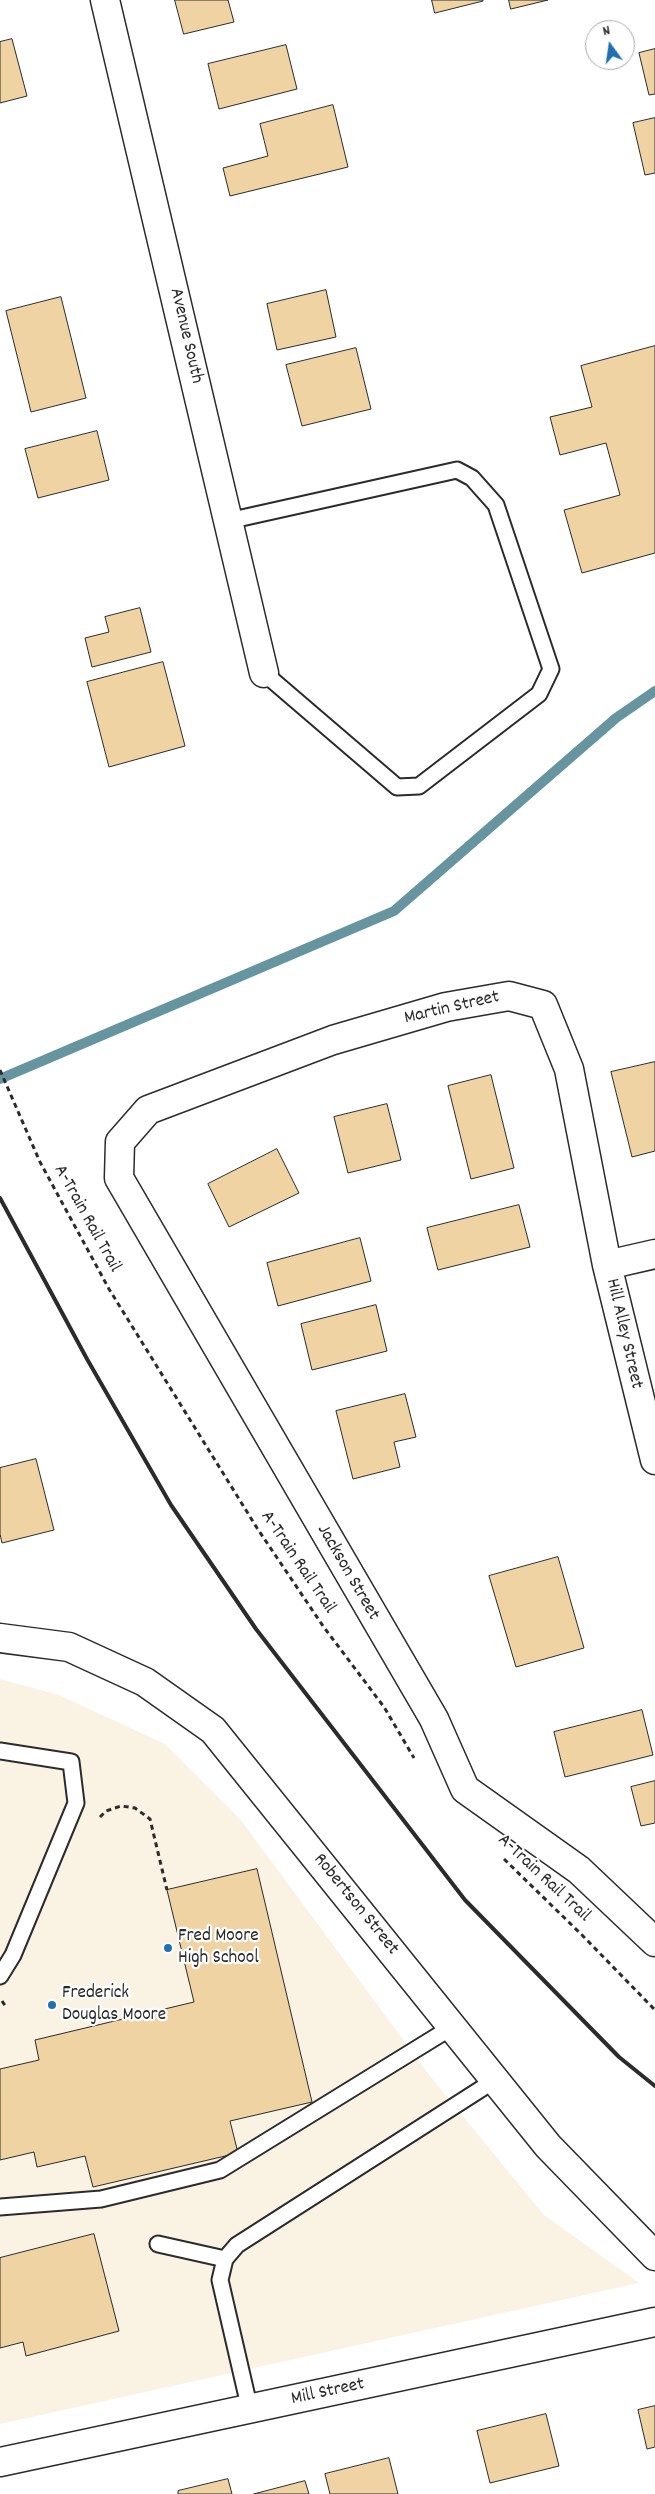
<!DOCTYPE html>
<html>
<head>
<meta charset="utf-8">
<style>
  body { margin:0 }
  #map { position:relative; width:655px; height:2494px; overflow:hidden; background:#fff; font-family:Dekko,sans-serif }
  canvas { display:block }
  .north { position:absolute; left:585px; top:20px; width:50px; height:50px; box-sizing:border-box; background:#fff; border:1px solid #aaa; border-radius:50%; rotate:346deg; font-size:14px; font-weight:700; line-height:20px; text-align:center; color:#2b2b2b }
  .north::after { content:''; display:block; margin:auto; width:18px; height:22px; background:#1f6fb2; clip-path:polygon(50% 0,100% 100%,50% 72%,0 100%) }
</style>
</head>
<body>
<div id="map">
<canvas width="655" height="2494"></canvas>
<div class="north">N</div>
</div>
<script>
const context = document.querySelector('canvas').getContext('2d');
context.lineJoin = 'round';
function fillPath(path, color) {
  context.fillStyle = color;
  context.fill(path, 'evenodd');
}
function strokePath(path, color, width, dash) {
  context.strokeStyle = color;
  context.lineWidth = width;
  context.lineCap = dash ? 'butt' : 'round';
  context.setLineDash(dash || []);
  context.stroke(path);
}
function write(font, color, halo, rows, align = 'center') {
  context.font = font + ' Dekko,sans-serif';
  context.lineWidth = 4.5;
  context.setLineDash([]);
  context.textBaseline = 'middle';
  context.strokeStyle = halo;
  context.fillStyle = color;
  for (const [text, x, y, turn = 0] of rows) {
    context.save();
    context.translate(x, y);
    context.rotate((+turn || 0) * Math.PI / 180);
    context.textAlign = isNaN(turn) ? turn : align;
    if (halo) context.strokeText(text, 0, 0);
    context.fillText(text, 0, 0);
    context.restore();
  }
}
fillPath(new Path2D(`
  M0,1679l59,16 106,49 75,75 190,257 114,139 95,68 -639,141z`), '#faf2e3');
strokePath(new Path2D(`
  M0,1079l394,-168 222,-193 39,-27`), '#66959f', 10);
const building = new Path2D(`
  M175,0h53l6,22 -50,12z
  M432,0h51v1l-48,12z
  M509,0h39l-37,9z
  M12,39l15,57 -27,7v-61z
  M286,45l11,44 -78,20 -11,-45z
  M655,49v45l-6,1 -10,-42z
  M333,105l15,62 -118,29 -7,-28 45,-12 -8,-32z
  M655,118v55l-10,2 -12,-52z
  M326,290l10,47 -59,13 -10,-46z
  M61,297l25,101 -55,14 -25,-101z
  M655,346v207l-73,20 -18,-63 56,-15 -14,-52 -46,12 -10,-38 42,-10 -11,-41z
  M356,348l15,61 -69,17 -16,-61z
  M97,431l12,49 -71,18 -13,-49z
  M140,608l11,44 -59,15 -7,-29 24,-6 -4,-15z
  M163,662l22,84 -76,21 -22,-85z
  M655,1062v89l-23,6 -21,-85z
  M491,1075l23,93 -43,11 -23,-93z
  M387,1104l14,56 -53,13 -14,-56z
  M277,1149l22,44 -70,34 -21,-43z
  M519,1205l11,42 -92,23 -11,-42z
  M360,1238l11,43 -93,25 -11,-43z
  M376,1305l11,46 -75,19 -11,-46z
  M405,1394l11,43 -22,5 6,25 -47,12 -17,-68z
  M36,1459l18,71 -52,13 -2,-9v-66z
  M558,1557l26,91 -68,19 -27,-91z
  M642,1710l11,45 -88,22 -11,-45z
  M655,1781v42l-14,3 -10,-39z
  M257,1869l55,233 -82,19 8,32 -145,34 -8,-31 -48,11 -3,-15 -34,8v-91l39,-9 -4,-20 159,-38 -27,-112z
  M94,2234l25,97 -93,25 -3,-14 -23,6v-90z
  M655,2406v41l-8,2 -9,-39z
  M546,2414l13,52 -69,17 -13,-52z
  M389,2458l9,36h-68l-5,-20z
  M228,2479l4,15h-54v-3z
  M305,2481l4,13h-55z`);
fillPath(building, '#efd3a3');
strokePath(building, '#2b2b2b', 1);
const lane = new Path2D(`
  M228,521l229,-51 15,8 24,27 55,164 -12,25 -120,92 -22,1 -133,-114
  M0,1751l71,11 5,41 -63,152 -13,21
  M0,2207l101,-8 119,-29 232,-143
  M158,2244l67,15
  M250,2410l-30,-130 5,-21 12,-14 258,-165`);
const street = new Path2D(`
  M105,0l159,673
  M607,1265l48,-11
  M655,1460l-48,-195 -38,-196 -26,-64 -34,-9 -63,11 -113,33 -185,70 -28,32 -1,36 315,541 31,70 114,81 76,72
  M0,1638l69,9 76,35 68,48 335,416 107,110
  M0,2462l655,-140`);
strokePath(lane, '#2b2b2b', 19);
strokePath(street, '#2b2b2b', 31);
strokePath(new Path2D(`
  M0,1070l40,92 69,127 148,239 66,98 61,81 30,51
  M100,1817l6,-6 15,-5 14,2 15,11 17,71
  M504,1859l78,76 73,75
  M2,2001l4,6`), '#2b2b2b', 3, [5, 4]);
strokePath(lane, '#fff', 15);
strokePath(street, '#fff', 28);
strokePath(new Path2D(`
  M0,1198l87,161 84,146 85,124 209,271 154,157 36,29`), '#2b2b2b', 4);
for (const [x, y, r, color] of [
  [168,1948,5,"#1f6fb2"],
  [52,2005,5,"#1f6fb2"]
]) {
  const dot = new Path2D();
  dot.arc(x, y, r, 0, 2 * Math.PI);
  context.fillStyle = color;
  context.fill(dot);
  strokePath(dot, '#fff', 2);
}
write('19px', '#2b2b2b', '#fff', [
  ["Avenue South",185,336,77],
  ["Martin Street",452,1009,-13],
  ["A-Train Rail Trail",86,1219,61],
  ["Hill Alley Street",623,1334,77],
  ["A-Train Rail Trail",297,1563,56],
  ["Jackson Street",347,1573,60],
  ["A-Train Rail Trail",543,1879,43],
  ["Robertson Street",355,1905,51],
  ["Mill Street",328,2393,-12]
]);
write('19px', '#2b2b2b', '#fff', [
  ["Fred Moore",178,1937],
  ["High School",178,1959],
  ["Frederick",62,1994],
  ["Douglas Moore",62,2016]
], 'left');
</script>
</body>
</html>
